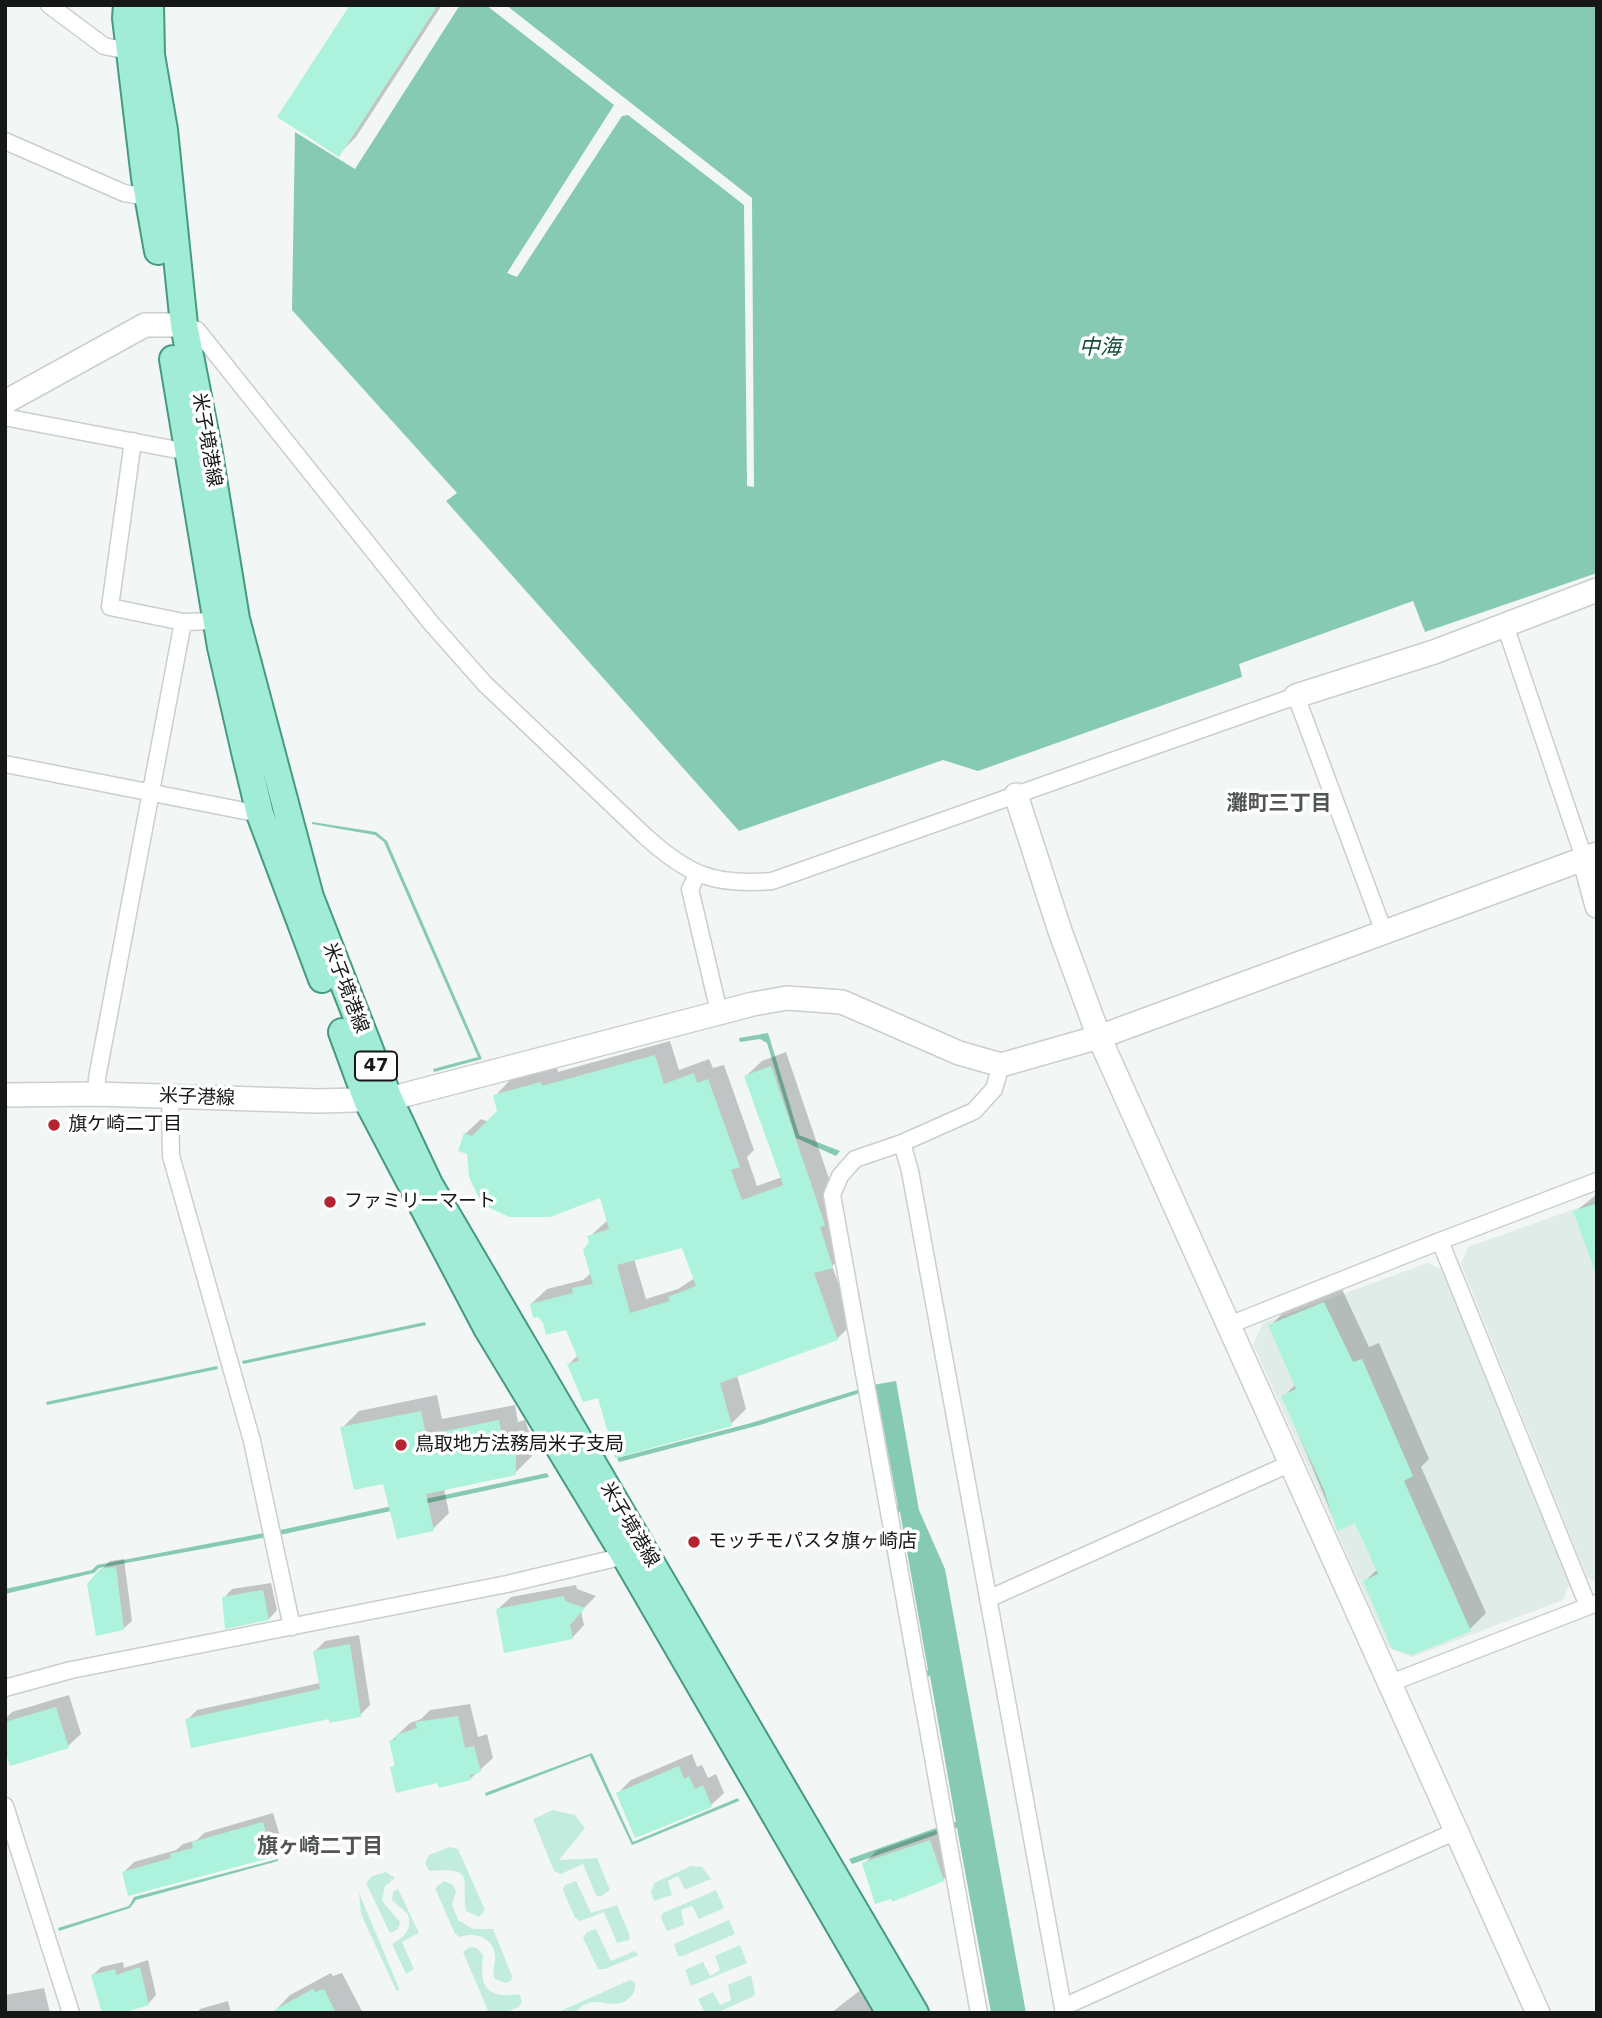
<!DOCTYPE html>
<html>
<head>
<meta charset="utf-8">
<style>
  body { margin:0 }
  #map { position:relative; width:1602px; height:2018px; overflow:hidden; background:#f2f6f5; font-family:"DejaVu Sans",sans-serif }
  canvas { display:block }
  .frame { position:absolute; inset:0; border:7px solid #161717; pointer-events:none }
</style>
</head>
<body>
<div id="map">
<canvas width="1602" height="2018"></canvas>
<div class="frame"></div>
</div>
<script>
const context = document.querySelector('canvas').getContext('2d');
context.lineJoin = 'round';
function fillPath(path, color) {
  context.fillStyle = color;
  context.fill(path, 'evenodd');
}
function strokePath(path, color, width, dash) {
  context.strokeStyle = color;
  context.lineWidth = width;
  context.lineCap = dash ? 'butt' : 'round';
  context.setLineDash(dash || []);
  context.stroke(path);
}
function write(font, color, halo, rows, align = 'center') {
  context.font = font + ' "DejaVu Sans","Noto Sans JP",sans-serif';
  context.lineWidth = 7;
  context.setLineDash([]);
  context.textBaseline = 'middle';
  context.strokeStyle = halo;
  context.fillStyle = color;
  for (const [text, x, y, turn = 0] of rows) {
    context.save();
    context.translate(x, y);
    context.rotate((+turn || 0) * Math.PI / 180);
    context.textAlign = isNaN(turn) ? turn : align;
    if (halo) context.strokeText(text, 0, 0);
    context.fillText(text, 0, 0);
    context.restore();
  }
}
fillPath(new Path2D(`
  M1597,1201v382l-10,-6 -126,-313 7,-17z
  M1428,1263l17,8 125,312 -7,17 -151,57 -23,-9 -136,-304 10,-21z`), '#e0ece8');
fillPath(new Path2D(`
  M553,1810l22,5 10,13 -26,32 38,-2 13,32 -10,7 -4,-2 -13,-31 -22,10 -7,-3 -21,-52z
  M450,1847l8,2 27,61 -6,7 -13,-6c-5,-32 11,-44 -37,-40l-4,-8 4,-8z
  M691,1866l11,1 9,12 -24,10 -3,-1 -6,-12 -10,5 4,14 -18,6 -3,-8 3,-10z
  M386,1872l9,6 -10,8 -3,15 18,21 -2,7 -8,4 -24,-50 6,-7z
  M444,1881l9,4 3,6 -4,13 6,16 15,9h20l19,47 -1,5 -5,2 -11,-4c-4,-9 1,-14 0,-23 -1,-18 -20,-25 -35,-19l-5,-3 -20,-46z
  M576,1881l15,32 26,-8 13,31 -1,4 -12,3 -13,-31 -24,9 -5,-3 -12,-28 2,-5z
  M398,1889l21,44 -17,9 12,27 -8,5 -14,-30c13,-7 20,-14 16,-30l-16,-14 1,-8z
  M716,1890l8,18 -25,11 -7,-13 -11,4 3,15 -17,6 -6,-13 2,-5z
  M359,1893l40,95v3l-3,-1 -35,-76z
  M729,1920l6,14 -52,22h-5l-4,-12z
  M596,1929l15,32 23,-10 5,4 -34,14h-7l-15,-31 4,-6z
  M740,1945l7,18 -56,23 -6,-16 18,-8 7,14 10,-6 -5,-14z
  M470,1947l7,1 6,7c-1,17 -5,38 20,40 7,1 11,-2 17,0l2,6 -3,6 -15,6h-15l-26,-61z
  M751,1975l4,19 -3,3 -36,16h-11l-7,-14 15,-7 7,13 11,-5 -3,-15z
  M630,1980l5,2c1,10 -3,15 -11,20 -19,7 -30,-10 -50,11h-18z`), '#c2edde');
fillPath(new Path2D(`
  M460,5h26l128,100 -107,168 10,4 105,-161 6,-1 116,90 3,281 7,1 -2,-289 -246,-193h1091v568l-172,59 -12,-31 -174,63 3,13 -264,94 -35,-11 -204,71 -293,-330 11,-8 -165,-183 3,-178 60,37z
  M312,822l64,10 11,9 95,218 -48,13 -1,-3 45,-12 -94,-215 -9,-7 -63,-11z
  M768,1033l31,102 41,16 -4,5 -40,-18 -29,-95 -7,-4 -20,3 -1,-4z
  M425,1322l1,3 -183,39 -1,-3z
  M217,1366l1,3 -171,36 -1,-3z
  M896,1381l23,129 26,59 81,444h-35l-34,-185 -4,1 -2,-7h5l-26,-146 -5,1 -2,-4 5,-3 -28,-158 -5,1 -1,-6 4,-1 -21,-113h-17l-100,32 -141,37 -2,-4 134,-35 122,-38z
  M547,1473l2,4 -265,57 -185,34 -5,5 -89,21v-5l87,-19 5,-5 188,-36z
  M592,1753l41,89 105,-44 1,3 -107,44 -42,-89 -104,40 -1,-3z
  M939,1827l2,6 -89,31 -3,-5z
  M278,1859v2l-142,39 -6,8 -71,23 -1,-3 71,-22 5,-9z`), '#86cab4');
fillPath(new Path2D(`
  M352,5h90l-86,132 -17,17z
  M670,1041l9,29 30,-11 4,9 11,-3 30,85 -7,7 10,29 25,-9 -36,-101 16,-15 24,-9 53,156 9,43 -16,15 21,57 -16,16 -100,36 9,34 -15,15 -131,-28 -31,-32 9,-9 -11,-27 -23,-6 -13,-18 16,-15 36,-9 8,-7 -2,-36 19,-17 -7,-24 -136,-62 16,-15 8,3 10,-10 -4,-16 15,-16 47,-12 1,4zM683,1246l12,32 -17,11 -32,10 -12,-40z
  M1597,1194v77l-22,-59z
  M1341,1287l28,60 10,-4 50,116 -8,8 65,146 -16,16 -105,-48 13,-12 -22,-49 -18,9 -55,-132 13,-13 -26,-58 16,-16z
  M437,1395l5,24 73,-14 3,17 7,-2 6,17 1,19 -17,17 -71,15 5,25 -16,16 -49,-47 -42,-54 17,-17z
  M124,1559l8,62 -9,8 -22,-59 9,-9z
  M271,1583l6,27 -8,9 -45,-21 8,-9z
  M576,1585l1,4 19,7 -15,15 3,14 -12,13 -74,-29 13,-12z
  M359,1635l11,70 -10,10 -173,5 10,-10 123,-27 -5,-32 10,-10z
  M69,1695l12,39 -13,12 -63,-1v-26l7,-7z
  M470,1704l8,33 9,-3 6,24 -23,21 -32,2 -46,-13 4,-4 -5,-23 19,-18 11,-4 9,-9z
  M692,1754l5,13 5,-2 6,13 8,-4 8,19 -13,12 -93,-12 13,-13z
  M273,1813l10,33 -11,10 -148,16 10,-10 42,-12 7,-6 14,-4 7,-7z
  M943,1828l13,39 -13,13 -79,-16 12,-13z
  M148,1960l8,35 -8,9 -55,-29 8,-8 22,-5 1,6z
  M331,1973l2,3 9,-3 21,40h-90l17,-18z
  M44,1988l6,25h-45v-18z
  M863,1988l15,18 -7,7h-40z
  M228,2001l3,12h-34l3,-4z`), '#0003');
fillPath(new Path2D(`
  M350,5h88l-99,152 -62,-40z
  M655,1055l9,29 30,-11 3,10 11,-4 32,88 -9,3 11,30 41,-15 -39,-109 27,-10 54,159 -5,2 13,41 -19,5 24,67 -118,43 12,43 -117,32 -17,-60 -15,4 -16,-38 12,-3 -13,-31 -20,5 -3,-12 -5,-6 -5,1 -3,-14 43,-11 -1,-5 21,-4 -10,-34 6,-8 -2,-6 22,-7 -9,-31 -50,19h-41l-21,-10 -9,-9 -10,-21 -2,-23 -9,-3 6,-18 8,3 25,-25 -4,-16 48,-13 1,4zM682,1248l14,38 -28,11 2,4 -40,12 -13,-48z
  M1597,1203v68h-2l-22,-60z
  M1324,1302l29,60 9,-3 51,117 -9,5 67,150 -59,24 -20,-6 -29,-68 15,-7 -23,-51 -18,8 -13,-41 -43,-94 15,-7 -28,-64z
  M421,1411l5,24 73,-15 3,17 6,-2 8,19v21l-90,19 8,37 -37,8 -14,-55 -29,6 -14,-63z
  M116,1567l8,63 -28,6 -9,-52 13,-15z
  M263,1590l6,30 -44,9 -3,-32z
  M564,1596l1,5 20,7 -15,17 3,14 -69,14 -8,-44z
  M350,1644l11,73 -32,6v-4l-138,29 -6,-29 135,-30 -7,-38z
  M56,1707l13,41 -59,18 -5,-15v-29z
  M458,1716l7,32 9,-2 7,26 -11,3 1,5 -32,8 -2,-5 -41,10 -6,-26 5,-1 -6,-25 7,-2v-4l21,-7 -2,-6z
  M679,1766l5,13 5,-3 6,13 8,-4 9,22 -77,31 -19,-45z
  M263,1822l10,35 -145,39 -6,-24 49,-14 -1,-4 23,-6 -1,-6z
  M930,1840l14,41 -52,21 -1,-3 -16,5 -13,-41z
  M140,1967l9,38 -27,8h-20l-11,-38 24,-6 1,6z
  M313,1989l2,3 9,-3 12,24h-67z`), '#adf2dc');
const street = new Path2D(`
  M49,5l55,41 34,7
  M5,141l119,52 29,5
  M184,325l13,5 234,293 54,61 160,152c43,39 69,50 127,45l524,-185 88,236
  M5,411l4,7 179,34
  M133,441l-23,166 73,15 33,-1
  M1505,625l79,233
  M5,764l255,50
  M697,875l-7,14 29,123
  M96,1094l1,-16 86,-456
  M170,1097l1,59 81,285 40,186
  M902,1143l8,28 154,842
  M1440,1241l157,-60
  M1229,1325l211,-84 148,365
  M988,1599l301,-135
  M1388,1684l209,-81
  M5,1688l66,-18 436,-86 126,-30
  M5,1806l66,207
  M1063,2007l391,-175
  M979,2013l-147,-818 8,-19 15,-17 47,-16 72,-32 20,-22 7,-24`);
const secondary = new Path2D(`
  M5,402l140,-77h39
  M1296,696l138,-44 163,-62
  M1016,795l44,136 39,106 439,976
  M1584,858l13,48
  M5,1095l91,-1 223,7 70,-2 364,-95 34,-6 55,4 117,51 42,12 98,-28 498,-183`);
const primary = new Path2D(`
  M127,5l-1,13 19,160 13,73
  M150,5l1,50 13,75 20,195 24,123 28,171 74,278 79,202 40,85 486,829
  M173,359l48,288 25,109 14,58 62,165
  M342,1032l25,68 120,228 138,228 265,457`);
strokePath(street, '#cacecd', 19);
strokePath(secondary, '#cacecd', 26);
strokePath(primary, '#469a83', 30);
strokePath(street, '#fff', 16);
strokePath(secondary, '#fff', 23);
strokePath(primary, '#a0ecd7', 26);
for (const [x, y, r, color] of [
  [54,1125,7,"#b52431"],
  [330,1202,7,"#b52431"],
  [401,1445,7,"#b52431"],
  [694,1542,7,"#b52431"]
]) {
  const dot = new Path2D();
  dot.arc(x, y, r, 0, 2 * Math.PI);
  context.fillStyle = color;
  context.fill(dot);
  strokePath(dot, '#fff', 2.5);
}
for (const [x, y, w] of [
  [376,1066,42]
]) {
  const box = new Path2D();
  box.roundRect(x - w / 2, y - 14.5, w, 29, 5);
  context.fillStyle = '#fff';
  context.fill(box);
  strokePath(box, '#161717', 2);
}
write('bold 18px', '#161717', null, [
  ["47",376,1066]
]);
write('19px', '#161717', '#fff', [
  ["米子境港線",206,440,80],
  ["米子境港線",345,988,69],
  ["米子港線",197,1098,2],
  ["米子境港線",629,1525,59]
]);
write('19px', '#161717', '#fff', [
  ["旗ケ崎二丁目",68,1125],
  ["ファミリーマート",344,1202],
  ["鳥取地方法務局米子支局",415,1445],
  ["モッチモパスタ旗ヶ崎店",708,1542]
], 'left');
write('italic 21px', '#124c3d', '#fff', [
  ["中海",1100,349]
]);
write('bold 21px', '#515553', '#fff', [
  ["灘町三丁目",1279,805],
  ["旗ヶ崎二丁目",320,1848]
]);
</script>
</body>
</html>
